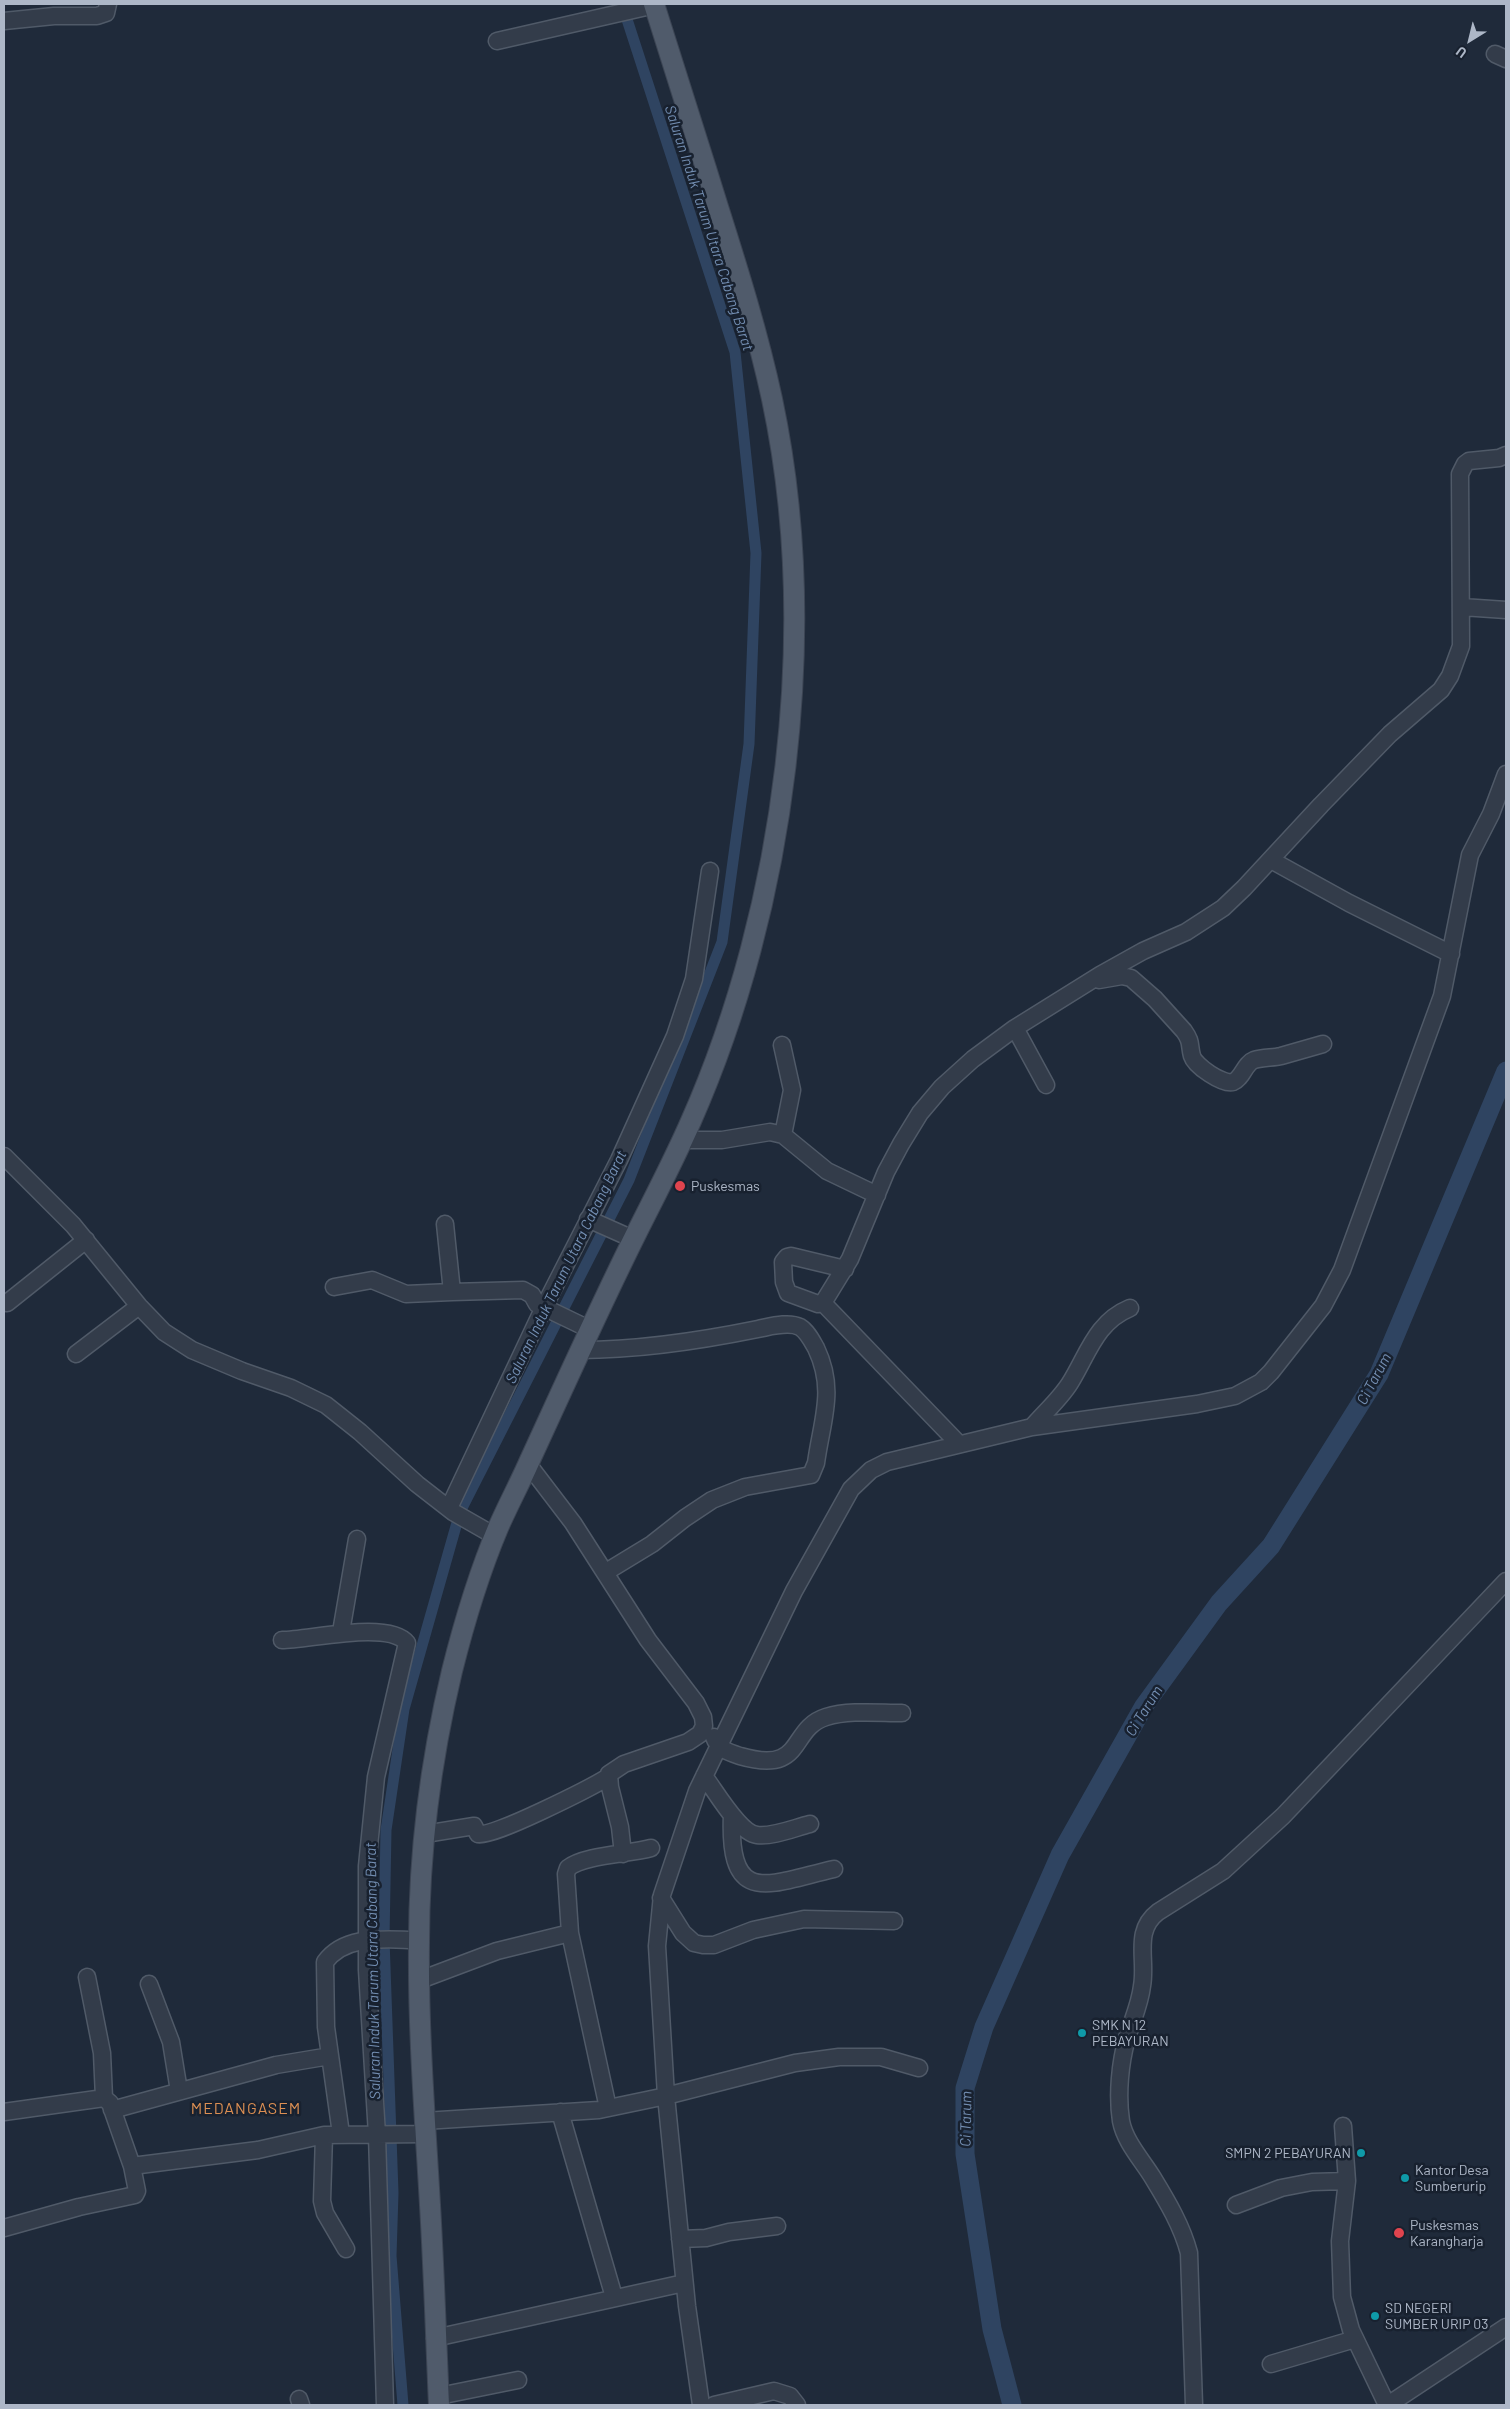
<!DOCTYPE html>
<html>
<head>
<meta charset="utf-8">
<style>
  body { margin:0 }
  #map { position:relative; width:1510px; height:2409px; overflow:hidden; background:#1f2a3a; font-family:Barlow,sans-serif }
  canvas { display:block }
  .frame { position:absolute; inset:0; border:5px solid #adb7c7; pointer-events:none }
  .north { position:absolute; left:1445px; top:15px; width:50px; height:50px; -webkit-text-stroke:4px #18212f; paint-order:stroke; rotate:216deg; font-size:14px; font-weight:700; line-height:20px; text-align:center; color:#adb7c7 }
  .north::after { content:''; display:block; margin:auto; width:18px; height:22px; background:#adb7c7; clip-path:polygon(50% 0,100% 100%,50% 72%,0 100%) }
</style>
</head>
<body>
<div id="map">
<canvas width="1510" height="2409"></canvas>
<div class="frame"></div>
<div class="north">U</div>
</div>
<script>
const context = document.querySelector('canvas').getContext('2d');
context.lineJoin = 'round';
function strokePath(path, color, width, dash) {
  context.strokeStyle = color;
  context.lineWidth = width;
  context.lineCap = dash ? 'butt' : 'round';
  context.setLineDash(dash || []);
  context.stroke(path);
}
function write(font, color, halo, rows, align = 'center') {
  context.font = font + ' Barlow,sans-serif';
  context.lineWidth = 5;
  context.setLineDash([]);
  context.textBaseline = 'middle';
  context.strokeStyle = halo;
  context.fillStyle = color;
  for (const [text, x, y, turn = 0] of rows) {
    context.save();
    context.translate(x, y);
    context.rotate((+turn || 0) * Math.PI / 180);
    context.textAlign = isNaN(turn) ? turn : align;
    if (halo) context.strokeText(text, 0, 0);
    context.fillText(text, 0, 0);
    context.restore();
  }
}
strokePath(new Path2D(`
  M403,2405l-12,-149 2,-63 -9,-254 2,-109 18,-121 56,-197 169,-332 93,-238 27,-198 7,-191 -21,-201 -113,-348`), '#2f4461', 11);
strokePath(new Path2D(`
  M1012,2405l-20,-76 -27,-175v-66l19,-61 76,-172 84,-149 75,-103 52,-57 108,-172 127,-303`), '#2f4461', 19);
const minor = new Path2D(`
  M4,21l50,-5h43l9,-3 2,-9
  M497,41l158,-36
  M1495,54l11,5
  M1462,607l44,3
  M1271,860l78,43 102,51
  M1099,980l23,-4 9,2 24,21 29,32c8,11 5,14 8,25 3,10 31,29 41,26 10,-4 11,-18 21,-22 9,-3 19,-2 27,-4 14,-4 28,-8 42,-12
  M1015,1028l31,57
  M782,1045l10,45 -9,45
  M683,1140h39l48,-8 13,3 44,36 50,24
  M4,1156l69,69 66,81 25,26 28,18 50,21 49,17 35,17 34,27 57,52 36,28 42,24
  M588,1219l45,20
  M445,1224l7,68 71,-2 9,5 5,9 54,26
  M334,1287l38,-7 34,14 46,-2
  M7,1303l79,-63
  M818,1304l-30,-11 -4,-11 -1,-20 4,-5 4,-1 54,13
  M580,1350c61,0 119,-9 178,-21 11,-2 30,-8 42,-2 7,4 12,14 16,21 20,42 6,71 0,115l-5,12 -66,12 -33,13 -27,18 -33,26 -46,28
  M76,1354l63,-48
  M1032,1427c12,-14 28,-28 38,-44 18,-29 26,-61 60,-75
  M959,1444l-136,-141 27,-44 36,-87 15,-28 19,-31 22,-26 31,-28 42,-31 85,-53 43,-24 43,-19 37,-24 21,-20 77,-83 69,-71 51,-44 9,-14 11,-30 -1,-172 5,-10 4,-3 30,-3 7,-3
  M528,1464l45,59 75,117 48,63 7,14 1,9 -4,8 -12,8 -64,22 -15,10 1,13 10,40 3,27
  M449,1508l95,-201 75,-147 56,-124 19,-57 16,-108
  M341,1632l16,-93
  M282,1640c27,0 107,-20 125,3l-31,134 -9,89v104l10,165 8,270
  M714,1737c4,12 14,15 26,19 66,19 48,-27 86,-39 23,-7 52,-4 76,-4
  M704,1776c11,14 35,57 53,59 16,2 37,-7 53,-11
  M732,1815c-4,93 36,69 102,54
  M425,1834l49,-8 4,8c12,5 114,-47 130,-57
  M661,1898l22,35 11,10 9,2h11l39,-15 51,-11 90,2
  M87,1977l15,76 2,45
  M420,1980l77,-29 73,-18
  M149,1984l22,58 8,49
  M608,2108l-38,-175 -4,-59 2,-6c16,-13 61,-14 83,-20
  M112,2110l164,-45 54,-9
  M4,2112l100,-14 6,5 22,63 126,-16 66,-15 101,-1
  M560,2112l54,185
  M424,2121l175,-11 67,-14 129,-33 44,-6h42l38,11
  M1343,2126l4,55 -7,60 2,56 9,33 36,75
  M341,2134l-15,-107 -1,-65c21,-29 63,-22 94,-22
  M324,2135l-2,66 3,12 21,36
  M1236,2205l45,-17 31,-6 35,-1
  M4,2228l75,-21 56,-12 2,-4 -5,-25
  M680,2239l26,-1 23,-6 48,-6
  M435,2338l249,-55
  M1271,2364l84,-25
  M439,2396l79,-16
  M299,2399l2,6
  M701,2405l-14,-99 -21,-210 -9,-150 5,-51 35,-104 97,-200 57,-102 20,-19 16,-8 145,-35 165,-23 38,-8 26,-14 10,-10 52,-66 19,-36 100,-274 28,-141 21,-41 15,-40
  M714,2405l60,-14 16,5 7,9
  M1194,2405l-5,-152c-7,-27 -22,-52 -36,-75 -11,-18 -28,-36 -32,-57 -4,-26 -1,-58 6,-83 5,-17 13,-34 15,-52 5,-27 -9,-55 16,-74l65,-41 60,-55 223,-235
  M1388,2405l118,-78`);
const major = new Path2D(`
  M439,2405c-3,-66 -5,-133 -9,-200 -5,-87 -12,-174 -11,-262 0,-91 12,-184 33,-272 12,-48 27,-98 46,-143 10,-23 22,-45 32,-68 35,-76 69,-152 106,-226 19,-38 38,-74 55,-113 95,-215 130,-491 81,-722 -14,-65 -34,-129 -54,-192 -21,-68 -43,-136 -64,-203`);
strokePath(minor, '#505a68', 19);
strokePath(major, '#3c4554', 22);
strokePath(minor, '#333c4a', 16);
strokePath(major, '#505b6b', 20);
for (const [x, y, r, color] of [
  [680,1186,6,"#e0444e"],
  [1082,2033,5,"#0f9aa8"],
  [1361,2153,5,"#0f9aa8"],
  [1405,2178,5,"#0f9aa8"],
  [1399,2233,6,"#e0444e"],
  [1375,2316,5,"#0f9aa8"]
]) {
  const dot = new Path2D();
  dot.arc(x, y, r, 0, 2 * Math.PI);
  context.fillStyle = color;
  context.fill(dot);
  strokePath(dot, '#18212f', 2);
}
write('14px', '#adb7c7', '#18212f', [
  ["Puskesmas",691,1186],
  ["SMK N 12",1092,2025],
  ["PEBAYURAN",1092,2041],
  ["SMPN 2 PEBAYURAN",1351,2153,"right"],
  ["Kantor Desa",1415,2170],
  ["Sumberurip",1415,2186],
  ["Puskesmas",1410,2225],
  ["Karangharja",1410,2241],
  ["SD NEGERI",1385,2308],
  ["SUMBER URIP 03",1385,2324]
], 'left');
write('italic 15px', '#738eb2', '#18212f', [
  ["Saluran Induk Tarum Utara Cabang Barat",709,228,72],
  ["Saluran Induk Tarum Utara Cabang Barat",566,1267,-64],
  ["Ci Tarum",1374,1379,-62],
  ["Ci Tarum",1144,1711,-58],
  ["Saluran Induk Tarum Utara Cabang Barat",373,1971,-91],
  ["Ci Tarum",966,2119,-89]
]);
context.letterSpacing = '1px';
write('16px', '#dc8f53', '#18212f', [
  ["MEDANGASEM",246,2109]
]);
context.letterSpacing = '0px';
</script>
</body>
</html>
